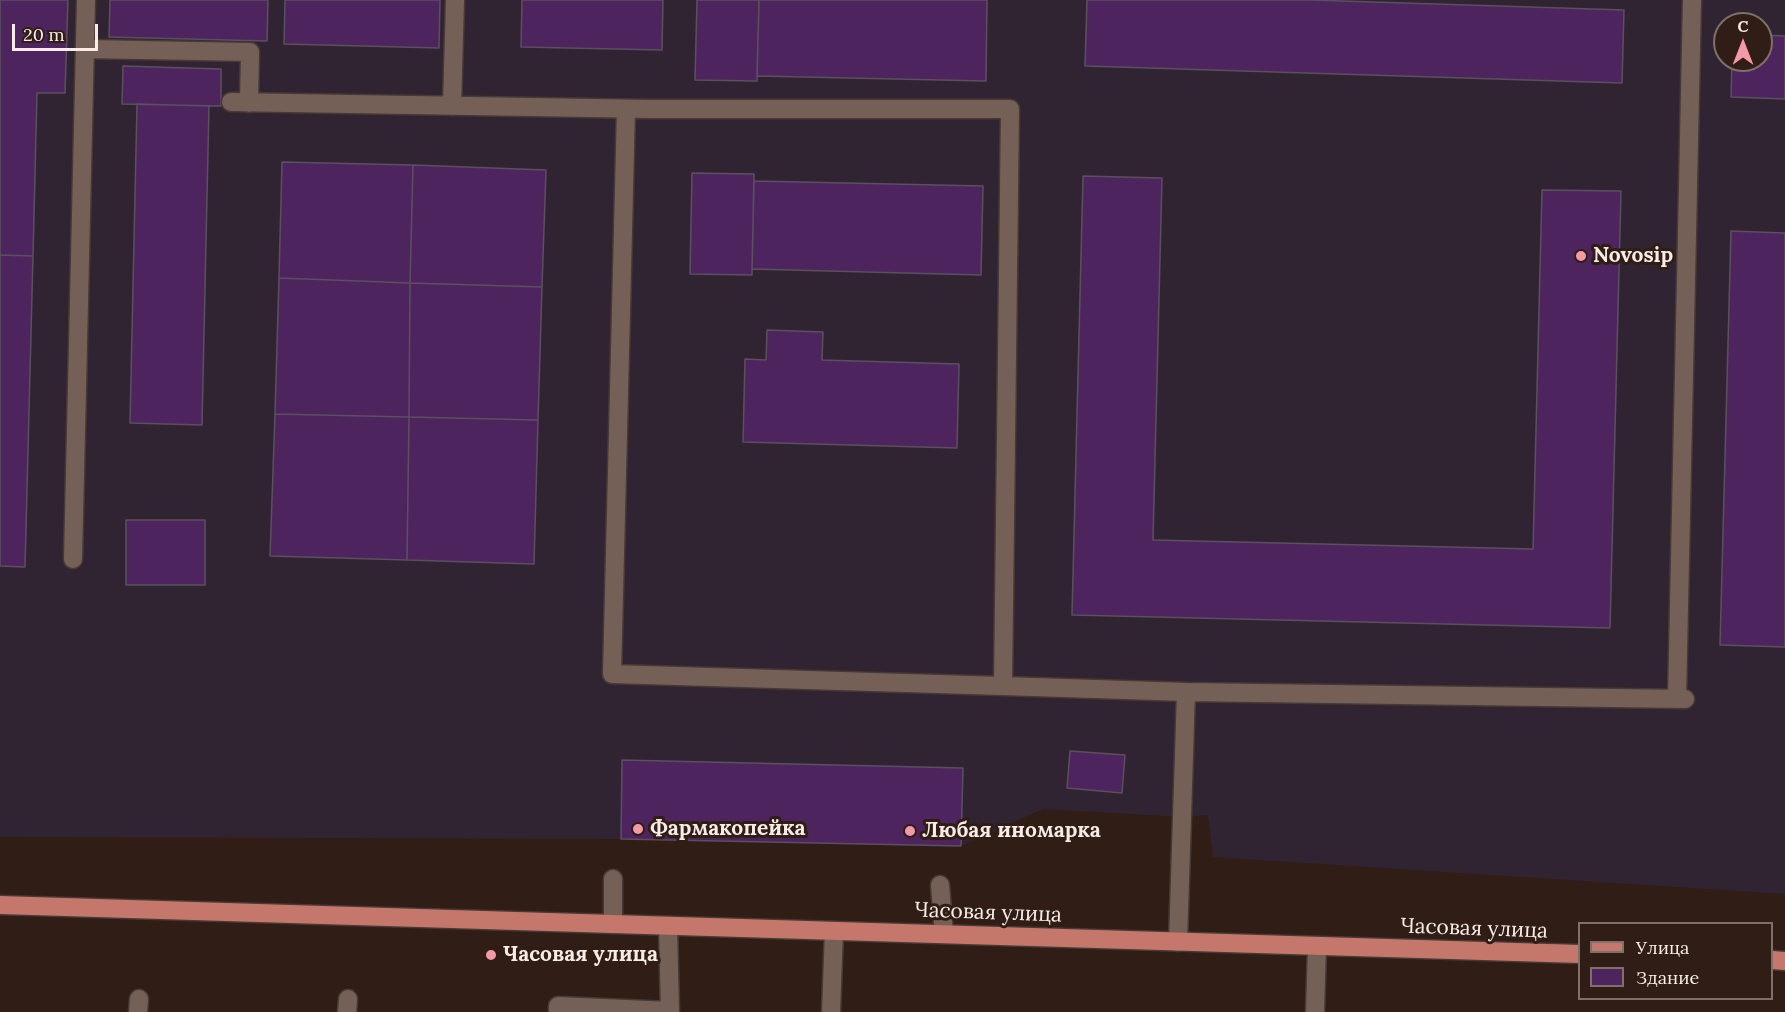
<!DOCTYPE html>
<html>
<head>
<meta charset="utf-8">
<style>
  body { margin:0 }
  #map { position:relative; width:1785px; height:1012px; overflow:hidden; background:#2f1d16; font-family:Lora,serif }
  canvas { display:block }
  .legend { position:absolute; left:1578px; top:922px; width:195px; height:78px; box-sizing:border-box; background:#2f1d16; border:2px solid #80706a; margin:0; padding:8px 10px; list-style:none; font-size:18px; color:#f9ece7 }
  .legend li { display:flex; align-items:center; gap:12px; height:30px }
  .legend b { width:30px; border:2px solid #80706a }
  .north { position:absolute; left:1713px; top:12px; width:60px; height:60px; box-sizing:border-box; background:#2f1d16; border:2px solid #80706a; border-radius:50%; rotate:0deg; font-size:16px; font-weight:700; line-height:24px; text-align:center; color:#f9ece7 }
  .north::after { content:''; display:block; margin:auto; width:21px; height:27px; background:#f49aa6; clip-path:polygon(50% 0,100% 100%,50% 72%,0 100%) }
  .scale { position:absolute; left:12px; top:24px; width:86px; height:27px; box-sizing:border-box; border:3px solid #f9ece7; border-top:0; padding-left:8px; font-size:18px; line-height:21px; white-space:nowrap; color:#f9ece7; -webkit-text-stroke:4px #2f1d16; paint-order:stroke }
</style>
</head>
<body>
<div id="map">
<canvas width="1785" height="1012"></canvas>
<ul class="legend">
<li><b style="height:8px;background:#c5776b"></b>Улица</li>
<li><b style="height:16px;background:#4e245f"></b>Здание</li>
</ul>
<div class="north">С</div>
<div class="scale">20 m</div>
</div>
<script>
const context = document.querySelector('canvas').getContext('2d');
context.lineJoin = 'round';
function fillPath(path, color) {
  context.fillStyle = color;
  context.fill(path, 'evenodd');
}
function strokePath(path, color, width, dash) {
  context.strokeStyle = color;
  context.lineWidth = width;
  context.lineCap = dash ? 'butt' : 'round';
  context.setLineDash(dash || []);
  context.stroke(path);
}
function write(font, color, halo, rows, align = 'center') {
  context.font = font + ' Lora,serif';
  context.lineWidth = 6;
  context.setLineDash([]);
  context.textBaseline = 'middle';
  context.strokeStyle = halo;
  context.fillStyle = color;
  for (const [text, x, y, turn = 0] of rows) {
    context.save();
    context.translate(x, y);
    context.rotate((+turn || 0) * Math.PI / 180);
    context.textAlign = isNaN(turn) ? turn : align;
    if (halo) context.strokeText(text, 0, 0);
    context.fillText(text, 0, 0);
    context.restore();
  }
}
fillPath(new Path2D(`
  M0,0h1785v894l-572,-37 -5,-42 -26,2 -139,-8 -82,37 -340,-7 -621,-2zM1725,24h36v36h-36z`), '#302432');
const building = new Path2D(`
  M0,0h68l-3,93h-28l-4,163 -33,-1z
  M110,0h158l-1,41 -158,-4z
  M285,0h155l-1,48 -155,-4z
  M522,0h141l-1,50 -141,-3z
  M697,0h62l-2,81 -62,-1z
  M759,0h228l-1,81 -229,-5z
  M1087,0h224l313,10 -2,73 -537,-17z
  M1761,35l24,1v63l-54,-2 1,-37h29z
  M123,66l98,3v37l-99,-2z
  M137,104l72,2 -7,319 -72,-2z
  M282,162l131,3 -3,118 -131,-5z
  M413,165l133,5 -4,117 -132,-4z
  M692,173l62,1 -2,101 -62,-1z
  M1083,176l79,2 -9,362 380,9 9,-359 79,1 -11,437 -538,-13z
  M754,181l229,5 -2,89 -229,-6z
  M1731,231l54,2v414l-65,-2z
  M0,255l33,1 -8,311 -25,-1z
  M279,278l131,5 -1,134 -134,-3z
  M410,283l132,4 -4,133 -129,-3z
  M767,330l56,2 -1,28 137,4 -2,84 -214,-6 2,-83 21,1z
  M275,414l134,3 -2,143 -137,-4z
  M409,417l129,3 -4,144 -127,-4z
  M126,520h79v65h-79z
  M1070,751l55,4 -3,38 -55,-5z
  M622,760l341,8 -2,78 -340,-7z`);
fillPath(building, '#4e245f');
strokePath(building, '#5b5060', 1.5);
const minor = new Path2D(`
  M85,49l165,3 -1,51
  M231,102l419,7h360l-7,577 183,6 -8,250
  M452,106l3,-106
  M626,109l-14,565 391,12
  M73,559l13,-559
  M1186,692l499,7
  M1677,699l15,-699
  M940,885l4,49
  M613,924v-45
  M668,926l2,86
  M138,1012l1,-13
  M347,1012l1,-13
  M558,1012v-6l112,5
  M831,1012l3,-81
  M1315,1012l2,-66`);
const major = new Path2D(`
  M0,905l1580,49
  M1772,960l13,1`);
strokePath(minor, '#483935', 21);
strokePath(major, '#483935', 21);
strokePath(minor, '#756057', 18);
strokePath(major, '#c5776b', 18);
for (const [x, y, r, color] of [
  [1581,256,6,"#f49aa6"],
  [638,829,6,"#f49aa6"],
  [910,831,6,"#f49aa6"],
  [491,955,6,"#f49aa6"]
]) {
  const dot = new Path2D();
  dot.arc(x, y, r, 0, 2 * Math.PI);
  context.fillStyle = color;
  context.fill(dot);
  strokePath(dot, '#2f1d16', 2);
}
write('bold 21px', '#f9ece7', '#2f1d16', [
  ["Novosip",1593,256],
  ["Фармакопейка",650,829],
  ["Любая иномарка",922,831],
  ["Часовая улица",503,955]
], 'left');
write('21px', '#f9ece7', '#2f1d16', [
  ["Часовая улица",988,913,2],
  ["Часовая улица",1474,929,2]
]);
</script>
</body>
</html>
